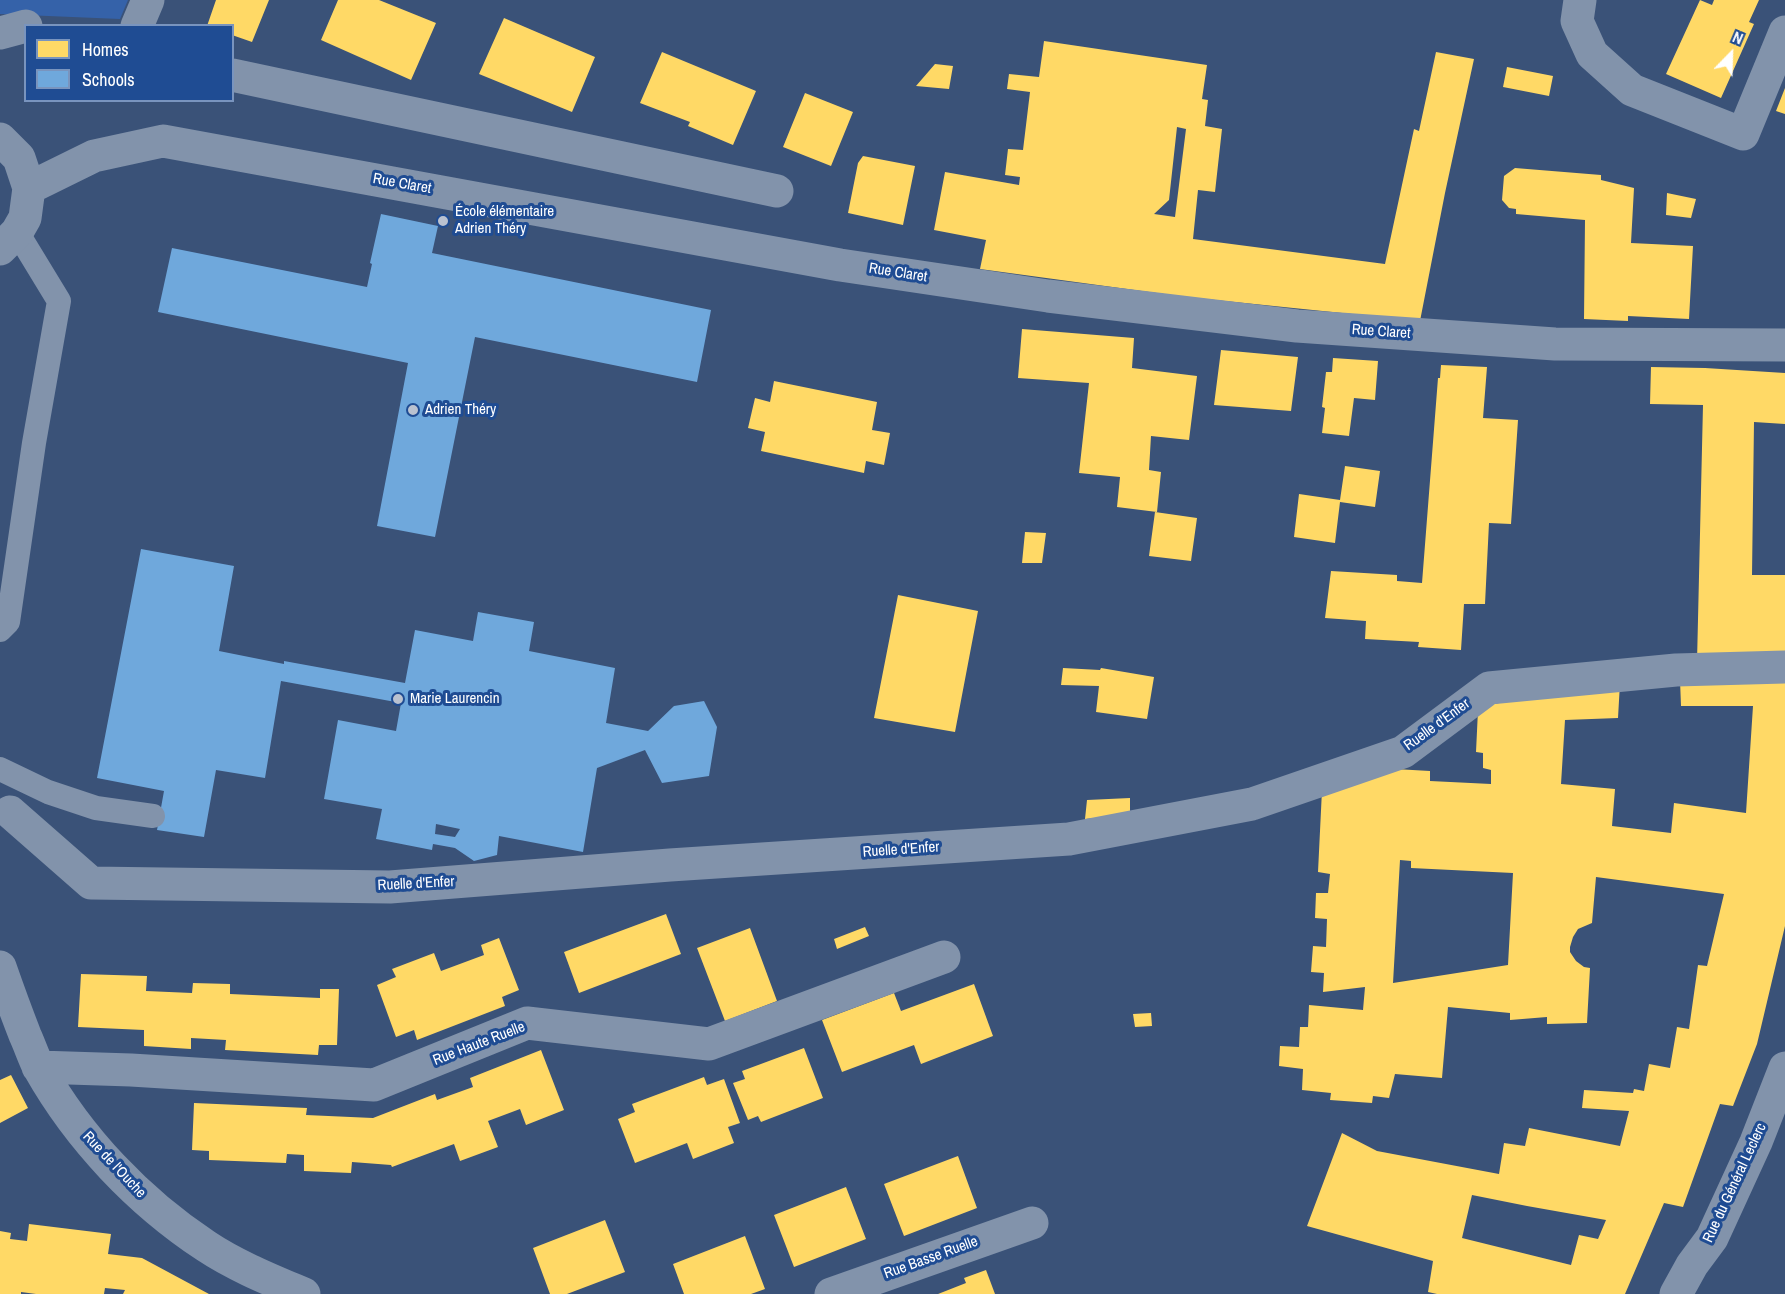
<!DOCTYPE html>
<html>
<head>
<meta charset="utf-8">
<style>
  body { margin:0 }
  #map { position:relative; width:1785px; height:1294px; overflow:hidden; background:#3a5278; font-family:"Archivo Narrow",sans-serif }
  canvas { display:block }
  .legend { position:absolute; left:24px; top:24px; width:210px; height:78px; box-sizing:border-box; background:#1f4c93; border:2px solid #7994be; margin:0; padding:8px 10px; list-style:none; font-size:18px; color:#fff }
  .legend li { display:flex; align-items:center; gap:12px; height:30px }
  .legend b { width:30px; border:2px solid #7994be }
  .north { position:absolute; left:1701px; top:24px; width:60px; height:60px; -webkit-text-stroke:4px #1f4c93; paint-order:stroke; rotate:23deg; font-size:16px; font-weight:700; line-height:24px; text-align:center; color:#fff }
  .north::after { content:''; display:block; margin:auto; width:21px; height:27px; background:#fff; clip-path:polygon(50% 0,100% 100%,50% 72%,0 100%) }
</style>
</head>
<body>
<div id="map">
<canvas width="1785" height="1294"></canvas>
<ul class="legend">
<li><b style="height:16px;background:#ffd966"></b>Homes</li>
<li><b style="height:16px;background:#6fa8dc"></b>Schools</li>
</ul>
<div class="north">N</div>
</div>
<script>
const context = document.querySelector('canvas').getContext('2d');
context.lineJoin = 'round';
function fillPath(path, color) {
  context.fillStyle = color;
  context.fill(path, 'evenodd');
}
function strokePath(path, color, width, dash) {
  context.strokeStyle = color;
  context.lineWidth = width;
  context.lineCap = dash ? 'butt' : 'round';
  context.setLineDash(dash || []);
  context.stroke(path);
}
function write(font, color, halo, rows, align = 'center') {
  context.font = font + ' "Archivo Narrow",sans-serif';
  context.lineWidth = 6;
  context.setLineDash([]);
  context.textBaseline = 'middle';
  context.strokeStyle = halo;
  context.fillStyle = color;
  for (const [text, x, y, turn = 0] of rows) {
    context.save();
    context.translate(x, y);
    context.rotate((+turn || 0) * Math.PI / 180);
    context.textAlign = isNaN(turn) ? turn : align;
    if (halo) context.strokeText(text, 0, 0);
    context.fillText(text, 0, 0);
    context.restore();
  }
}
fillPath(new Path2D(`
  M0,0h128l-8,19 -120,-5z`), '#3562a9');
fillPath(new Path2D(`
  M216,0h53l-17,42 -20,-7v-9h-25z
  M338,0h41l57,23 -25,57 -90,-40z
  M1700,0l12,5 2,-5h45l-10,22 5,2 -33,74 -55,-24z
  M504,18l91,39 -23,55 -93,-38z
  M1044,41l163,24 -5,34 6,1 -3,26 17,3 -7,63 -17,-2 -5,49 192,25 29,-135 5,2 17,-79 38,7 -29,134 -25,128 -234,-24 -206,-28 6,-29 -52,-10 11,-58 74,13 1,-8 -15,-2 3,-26 15,1 7,-58 -23,-3 2,-15 30,3zM1177,127l9,2 -11,88 -21,-3 15,-14z
  M662,52l94,39 -23,54 -45,-19 2,-4 -50,-19z
  M935,64l18,2 -4,23 -33,-3z
  M1507,67l46,9 -4,20 -46,-9z
  M1785,88v26l-9,-3z
  M805,93l48,19 -22,54 -48,-19z
  M863,156l52,10 -12,59 -55,-12 10,-50z
  M1515,168l86,7v5l33,8 -3,55 62,3 -4,73 -61,-3v5l-44,-2 1,-99 -69,-6v-5l-7,-1 -7,-8 2,-24z
  M1667,193l29,6 -5,19 -25,-3z
  M1022,329l112,9 -2,30 65,8 -8,64 -38,-4 -2,34 12,2 -4,40 -40,-5 3,-30 -41,-4 10,-90 -71,-5z
  M1221,350l77,7 -7,54 -77,-6z
  M1333,358l45,3 -3,39 -21,-2 -5,38 -27,-3 3,-25 -3,-1 4,-35h6z
  M1441,365l46,2 -4,51 35,2 -7,104 -22,-1 -4,81h-21l-3,46 -43,-3 1,-5 -54,-3 1,-18 -41,-3 6,-47 66,4v6l25,2 16,-205h2z
  M1651,367l54,1 80,5v51l-31,-2 -2,153h33v86l-88,1 6,-257 -53,-1z
  M774,381l103,21 -5,28 18,3 -6,32 -18,-4 -2,12 -103,-22 4,-19 -17,-4 7,-30 15,4z
  M1345,466l35,5 -5,36 -35,-5 -5,41 -41,-6 5,-43 41,6z
  M1155,512l42,6 -6,43 -42,-5z
  M1025,532l21,1 -4,30h-20z
  M898,595l80,16 -23,121 -81,-14z
  M1063,668l37,2 1,-2 53,9 -7,42 -51,-7 3,-26 -38,-1z
  M1785,673v253l-28,118 -24,62 -13,-2 -37,103 -19,-4 -39,91h-188l-9,-2 5,-31 -126,-35 35,-93 35,18 122,23 5,-31 21,3 4,-18 91,18 9,-35 -47,-3 2,-18 49,3 1,-4 10,2 5,-27 21,4 7,-41 12,2 9,-64 9,1 17,-72 -128,-17 -4,46 -14,6 -5,8 -3,10v5l6,9 8,6 6,1 -3,55 -40,1v-7l-37,3v-7l-62,-6 -6,71 -47,-4 -6,24 -16,-2 -1,7 -42,-3 1,-7 -29,-3 1,-21 -24,-3 1,-20 19,1 1,-20h8l1,-22 54,5 2,-23 -42,5 1,-19 -13,-1 2,-26 13,1 1,-28 -12,-1 1,-25h12l2,-19 -12,-2 4,-82 73,-21 35,2v10l61,3v-14l-8,-2v-15l-7,-1 2,-42 3,-4 139,-23 -2,35 -53,2 -4,64 54,5 -3,37 59,7 3,-30 72,10 7,-107h-72l-1,-26zM1400,860l11,1v7l102,5 -5,92 -115,18zM1472,1195l55,11 79,14 -8,19 -19,-4 -8,30 -109,-27z
  M1130,798v17l-45,4 2,-19z
  M666,914l15,40 -102,39 -15,-41z
  M865,927l4,9 -32,13 -3,-10z
  M750,928l27,73 -52,20 -28,-73z
  M499,938l20,52 -17,7 3,9 -88,34 -3,-10 -18,7 -19,-52 19,-8 -4,-8 42,-16 7,18 43,-16 -3,-10z
  M81,974l66,2 -1,15 46,2 1,-10 37,1v10l90,4v-9h19l-2,56h-18l-1,10 -93,-5 1,-10 -35,-2v11l-47,-3v-16l-66,-3z
  M974,984l19,52 -72,28 -7,-19 -72,27 -20,-52 72,-27 7,18z
  M1151,1013l1,13 -17,1 -2,-13z
  M804,1048l19,50 -62,24 -3,-6 -10,4 -15,-37 12,-4 -3,-8z
  M541,1050l23,60 -38,15 -6,-16 -32,12 10,26 -38,14 -6,-17 -62,23 -1,-2 -39,-3 -1,11 -47,-2v-16l-17,-1 -1,9 -77,-3v-9l-17,-1 2,-47 113,5 -1,7 67,3 62,-24 2,6 36,-13 -3,-9z
  M11,1075l17,33 -28,15v-43z
  M704,1077l3,8 17,-6 16,44 -12,4 6,16 -41,16 -6,-16 -52,20 -17,-44 17,-7 -3,-8z
  M958,1156l19,52 -73,28 -20,-52z
  M846,1187l20,52 -72,28 -20,-52z
  M605,1220l20,52 -58,22h-17l-17,-46z
  M29,1224l82,10 -3,20 34,4 67,36h-86l2,-4 -20,-2 -1,6h-68l-15,-2v2h-21v-63l11,2 -1,6 17,2z
  M745,1236l20,53 -14,5h-67l-11,-30z
  M986,1270l9,24h-57l28,-11 -2,-5z`), '#ffd966');
fillPath(new Path2D(`
  M381,214l57,12 -6,27 279,57 -14,72 -222,-45 -40,200 -58,-11 31,-163 -250,-51 14,-64 195,39 5,-23 -2,-1z
  M141,549l93,17 -15,85 65,13v-3l121,22 10,-53 58,11 5,-29 56,10 -5,29 86,17 -9,55 42,8 26,-25 30,-5 13,26 -8,49 -47,7 -17,-33 -48,18 -14,84 -84,-16 -2,19 -23,6 -19,-13 -22,-4 -1,6 -56,-11 6,-30 -58,-10 14,-79 58,11 5,-28 -120,-22 -16,97 -49,-8 -12,67 -47,-7 7,-39 -67,-13zM436,824l24,5 -5,8 -20,-3z`), '#6fa8dc');
strokePath(new Path2D(`
  M0,630l8,-8 26,-179 25,-142 -42,-69
  M0,769l48,23 48,16 57,8`), '#8293ab', 24);
strokePath(new Path2D(`
  M10,812l81,71 299,4 280,-22 399,-26 183,-35 151,-52 86,-64 187,-18 109,-3`), '#8293ab', 33);
strokePath(new Path2D(`
  M1580,0l-3,21 15,33 40,36 111,44 42,-102
  M137,26l11,-26
  M0,33l26,-7
  M232,75l545,116
  M0,139l19,19 10,30 -4,30 -8,14 -17,17
  M29,188l65,-32 69,-15 677,124 208,31 249,30 258,18 230,1
  M0,967c8,23 16,45 25,68 5,11 9,23 14,33 40,71 100,134 167,178 30,20 65,34 98,48
  M38,1067l93,3 243,15 153,-62 182,21 235,-87
  M831,1294l201,-71
  M1676,1294l16,-29 20,-27 44,-96 29,-74`), '#8293ab', 33);
for (const [x, y, r, color] of [
  [443,221,6,"#bac2d0"],
  [413,410,6,"#bac2d0"],
  [398,699,6,"#bac2d0"]
]) {
  const dot = new Path2D();
  dot.arc(x, y, r, 0, 2 * Math.PI);
  context.fillStyle = color;
  context.fill(dot);
  strokePath(dot, '#1f4c93', 2);
}
write('15px', '#fff', '#1f4c93', [
  ["Rue Claret",402,184,10],
  ["Rue Claret",898,273,9],
  ["Rue Claret",1381,332,4],
  ["Ruelle d'Enfer",1437,725,-36],
  ["Ruelle d'Enfer",901,850,-4],
  ["Ruelle d'Enfer",416,884,-3],
  ["Rue Haute Ruelle",479,1044,-21],
  ["Rue de l'Ouche",114,1165,47],
  ["Rue du Général Leclerc",1735,1183,-65],
  ["Rue Basse Ruelle",931,1258,-20]
]);
write('15px', '#fff', '#1f4c93', [
  ["École élémentaire",455,212],
  ["Adrien Théry",455,229],
  ["Adrien Théry",425,410],
  ["Marie Laurencin",410,699]
], 'left');
</script>
</body>
</html>
